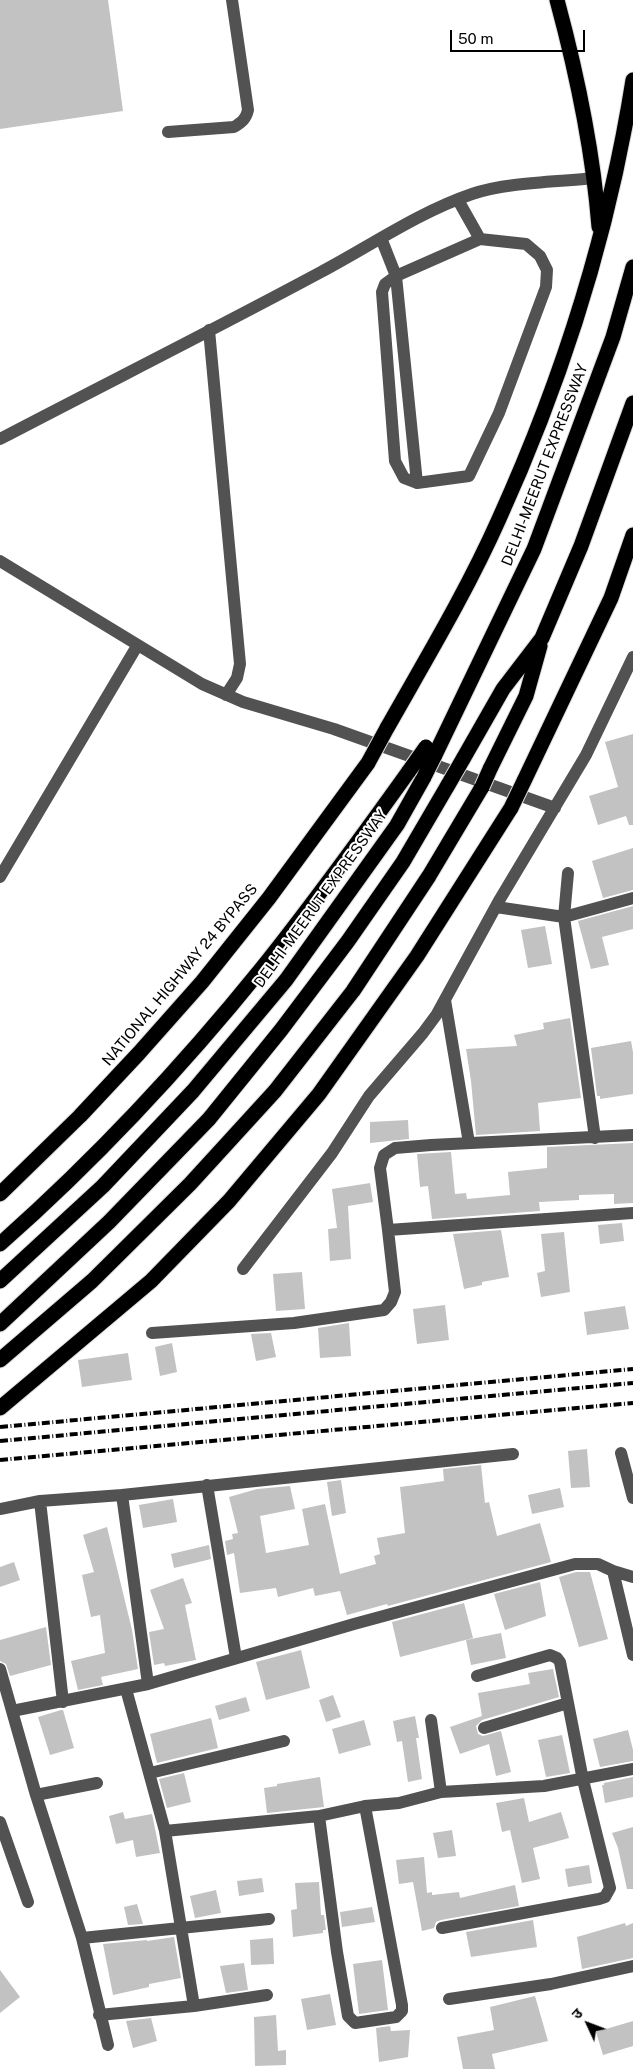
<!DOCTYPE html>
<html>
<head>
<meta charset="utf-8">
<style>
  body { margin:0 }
  #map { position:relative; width:633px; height:2069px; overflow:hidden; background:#fff; font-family:"Public Sans","Noto Sans Devanagari",sans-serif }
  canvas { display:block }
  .north { position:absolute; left:563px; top:1999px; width:50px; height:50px; -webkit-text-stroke:4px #fff; paint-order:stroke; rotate:313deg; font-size:14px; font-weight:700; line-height:20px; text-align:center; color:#000 }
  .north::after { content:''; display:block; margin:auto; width:18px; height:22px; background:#000; clip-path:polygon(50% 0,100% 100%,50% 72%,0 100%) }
  .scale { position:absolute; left:450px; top:30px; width:135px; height:22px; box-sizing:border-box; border:2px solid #000; border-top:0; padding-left:6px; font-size:15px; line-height:18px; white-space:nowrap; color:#000; -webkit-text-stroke:4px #fff; paint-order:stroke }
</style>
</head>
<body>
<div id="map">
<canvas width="633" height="2069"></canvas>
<div class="north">उ</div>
<div class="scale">50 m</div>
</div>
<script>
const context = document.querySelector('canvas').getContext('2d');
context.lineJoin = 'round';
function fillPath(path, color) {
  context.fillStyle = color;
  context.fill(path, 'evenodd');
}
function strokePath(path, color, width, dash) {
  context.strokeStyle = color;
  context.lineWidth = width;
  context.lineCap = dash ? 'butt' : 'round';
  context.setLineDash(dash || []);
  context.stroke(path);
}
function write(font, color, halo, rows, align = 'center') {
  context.font = font + ' "Public Sans",sans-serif';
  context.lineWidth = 4;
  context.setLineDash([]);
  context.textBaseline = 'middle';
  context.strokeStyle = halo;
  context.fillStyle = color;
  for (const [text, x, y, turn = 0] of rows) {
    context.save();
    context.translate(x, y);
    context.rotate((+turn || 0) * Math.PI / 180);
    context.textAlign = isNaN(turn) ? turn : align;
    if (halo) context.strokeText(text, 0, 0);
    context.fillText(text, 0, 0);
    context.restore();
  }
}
fillPath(new Path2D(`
  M0,0h108l15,111 -123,18z
  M633,734v91h-4l-3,-9 -28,9 -9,-29 29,-9 -13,-45z
  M633,848v42l-30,8 -11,-37z
  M633,906v23l-31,8 7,28 -18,4 -13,-48z
  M545,926l7,38 -24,4 -7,-38z
  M570,1018l11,80 -43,5 2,28 -64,4 -5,-54 -5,-32 51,-3 -3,-11 30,-6 -1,-6z
  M631,1041l2,11v42l-33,5v-3h-3l-6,-48z
  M408,1120l1,19 -39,4v-21z
  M633,1143v60l-19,1v-10l-35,1v5l-40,2 1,9 -108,8 -4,-33 -8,1 -3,-33 34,-2 4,42 11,-1 1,6 43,-4 -2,-23 39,-4v-21z
  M370,1183l3,19 -25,4 3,53 -21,2 -2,-32 9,-1 -5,-39z
  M622,1223l2,18 -24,3 -2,-19z
  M501,1230l8,47 -27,5v3l-18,4 -11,-55z
  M564,1232l6,60 -29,5 -4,-24 8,-2 -4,-37z
  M302,1272l3,37 -29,2 -3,-37z
  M445,1305l4,35 -32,4 -4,-35z
  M625,1306l4,23 -42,6 -3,-23z
  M349,1323l2,33 -31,2 -2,-30z
  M271,1333l5,24 -20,4 -5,-27z
  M172,1343l5,29 -17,4 -5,-29z
  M128,1353l4,27 -50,7 -4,-27z
  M587,1449l3,38 -19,1 -3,-37z
  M481,1465l4,38 4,-1 8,34 43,-13 11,39 -163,44 -1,-2 -40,11 -7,-24 -25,5 -2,-8 -35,9 -2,-9 -36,5 -6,-40 -7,2 -2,-14 8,-2 -1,-5 6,-1 -9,-36 28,-8 33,-3 5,23 -35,7 6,37 43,-8 -7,-36 23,-5 15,70 36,-10 -2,-8 6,-2 -3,-16 28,-5 -5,-46 44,-6 -1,-12z
  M341,1480l5,33 -14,3 -5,-34z
  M560,1488l4,19 -32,7 -4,-19z
  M173,1499l4,23 -34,6 -4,-23z
  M107,1527l25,103 6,39 -37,8 2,8 -25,5 -7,-29 34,-8 -5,-38 -9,2 -9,-42 12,-3 -11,-37z
  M209,1545l2,14 -37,9 -3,-14z
  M14,1562l6,18 -20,7v-20z
  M576,1572h14l18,67 -29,8 -20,-70z
  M183,1578l9,25 -7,2 11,55 -31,6 -1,-3 -10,2 -5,-33 15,-3 -14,-39z
  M540,1582l6,34 -41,14 -11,-36z
  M464,1603l9,35 -73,19 -8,-35z
  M46,1627l5,38 -41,11 -4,-12 -6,-3v-21z
  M501,1633l5,25 -35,7 -5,-25z
  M301,1650l9,38 -44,12 -10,-38z
  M553,1669l6,28 -77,23 -6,6 2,8 5,2 18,-5 10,41 -15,4 -7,-32 -29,10 -10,-27 32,-11 -4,-23 52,-9 -2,-11z
  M333,1695l8,22 -15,5 -7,-22z
  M246,1697l4,14 -31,9 -4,-14z
  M61,1710h2l11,38 -24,7 -12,-38z
  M415,1716l4,22h-3l6,41 -14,3 -6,-41 -5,1 -4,-21z
  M211,1718l7,30 -61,15 -7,-29z
  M364,1720l7,25 -32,9 -7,-25z
  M628,1730l5,20v11l-33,6 -7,-28z
  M562,1735l8,38 -24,4 -8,-37z
  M184,1773l7,29 -24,6 -8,-29z
  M320,1777l4,30 -57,6 -3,-25 13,-2v-2z
  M633,1777v20l-28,6 -3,-18h2v-2z
  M524,1798l5,24 32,-10 8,26 -36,10 7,31 -18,4 -12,-53 -8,2 -6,-29z
  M123,1812l2,7 27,-5 8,39 -24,4 -3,-17 -17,4 -7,-28z
  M633,1827v62h-6l-9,-41 -6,-15z
  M452,1830l4,26 -18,2 -5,-25z
  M424,1857l3,36 5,-1v3l27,-3 1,6 55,-13 4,21 -78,14 -5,2 -2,6 -12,3 -9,-49 -14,2 -3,-24z
  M589,1865l3,18 -24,4 -3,-18z
  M262,1878l2,14 -25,4 -2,-15z
  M319,1882l2,33h3l2,15h-3v3l-30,4 -2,-27 6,-1 -2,-26z
  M216,1890l5,23 -26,5 -5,-22z
  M137,1904l6,20 -15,1 -4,-18z
  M372,1907l3,15 -33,5 -2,-15z
  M533,1920l4,27 -66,10 -5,-25z
  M625,1923l1,3 7,-3v35l-51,11 -5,-32z
  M174,1937l7,41 -32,6v3l-36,8 -10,-51 44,-4v1z
  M273,1938l1,26 -23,1 -1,-25z
  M382,1960l6,50 -29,4 -6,-50z
  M244,1963l4,27 -22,3 -6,-27z
  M0,1970l20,27 -20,16z
  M330,1994l6,31 -29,5 -6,-31z
  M535,1996l13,45 -56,13 3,15h-32l-6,-32 37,-7 -4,-23z
  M276,2015l2,36 8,-1v15l-31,1 -1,-49z
  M151,2018l6,23 -24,7 -7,-27z
  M633,2021v25l-30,9 -7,-23z
  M390,2026l1,5 19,-1 -2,27 -29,5 -3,-34z`), '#c2c2c2');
const highway = new Path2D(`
  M557,0c20,74 36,151 42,227
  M387,728c39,-69 80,-137 112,-209 64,-141 110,-287 134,-439
  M434,757l100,-208 79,-212 20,-70
  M463,759l40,-70 39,-51 39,-92 52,-143
  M490,769l36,-73 14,-50
  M524,781l87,-183 22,-63
  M0,1194l80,-78 59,-63 63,-71 67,-84 99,-135
  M0,1244c95,-84 182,-177 262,-276 51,-64 99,-130 147,-197
  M0,1281l103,-95 90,-95 93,-111 111,-155 27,-48
  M0,1324l109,-102 100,-103 72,-89 67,-89 55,-79 45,-77
  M0,1360l92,-79 98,-97 85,-93 78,-100 76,-115 53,-89
  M0,1408l151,-127 78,-80 90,-107 98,-138 94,-148`);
strokePath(highway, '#dbdbdb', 17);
strokePath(new Path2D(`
  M168,132l66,-5c8,-5 12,-8 14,-17l-16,-110
  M458,200l22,39
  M381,238l15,38 -11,8 -3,8 13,169 9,17 13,5 52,-7 30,-63 47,-126 1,-17 -7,-14 -14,-12 -46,-5 -84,37 21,207
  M209,330l31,334 -3,14 -11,17
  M0,439c107,-56 215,-110 321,-167 49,-26 98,-60 151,-78 34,-12 86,-12 123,-16
  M0,561l202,123 41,18 91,27 221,79
  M568,873l-4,44 31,221
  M0,877l137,-231
  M496,907l68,10 69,-19
  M445,1000l24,143
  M388,1230l-8,-62 4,-13 11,-7 36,-3 202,-10
  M243,1269l89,-116 37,-57 54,-63 14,-19 63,-115 86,-144 47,-98
  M152,1333l142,-10 90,-13 7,-8 4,-10 -7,-62 245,-17
  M621,1453l12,45
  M207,1485l29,173
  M122,1495l26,189
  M40,1501l23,201
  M0,1509l40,-8 82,-6 391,-41
  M613,1571l20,84
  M0,1669l36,126 46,143 26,107
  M126,1689l39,142 29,175
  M12,1711l136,-27 206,-60 221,-60h23l15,7 20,6
  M431,1720l10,72
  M484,1728l84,-25
  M150,1773l134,-32
  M36,1795l61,-12
  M319,1816l18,136 11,64 7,7 41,-6 6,-6v-6l-37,-199
  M0,1822l28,80
  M165,1831l154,-15 46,-10 34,-3 42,-11 103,-6 89,-17
  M442,1928l157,-29 6,-2 5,-9 -27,-108 -23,-118 -3,-4 -7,-3 -73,21
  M82,1938l187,-19
  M449,1999l102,-15 82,-18
  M99,2015l95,-9 73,-11`), '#525252', 12);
strokePath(highway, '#000', 15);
strokePath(new Path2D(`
  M0,1427l633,-58
  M0,1441l633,-58
  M0,1460l633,-57`), '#000', 4, [8, 2.5, 1, 2.5]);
const highwayBridge = new Path2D(`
  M368,763l19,-35
  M409,771l17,-24
  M424,777l10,-20
  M448,785l15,-26
  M482,787l8,-18
  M511,808l13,-27`);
strokePath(highwayBridge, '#dbdbdb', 17, []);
strokePath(highwayBridge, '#000', 15);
write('15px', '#000', '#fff', [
  ["DELHI-MEERUT EXPRESSWAY",545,465,-69],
  ["DELHI-MEERUT EXPRESSWAY",321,899,-54],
  ["NATIONAL HIGHWAY 24 BYPASS",180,975,-50]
]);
</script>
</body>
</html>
